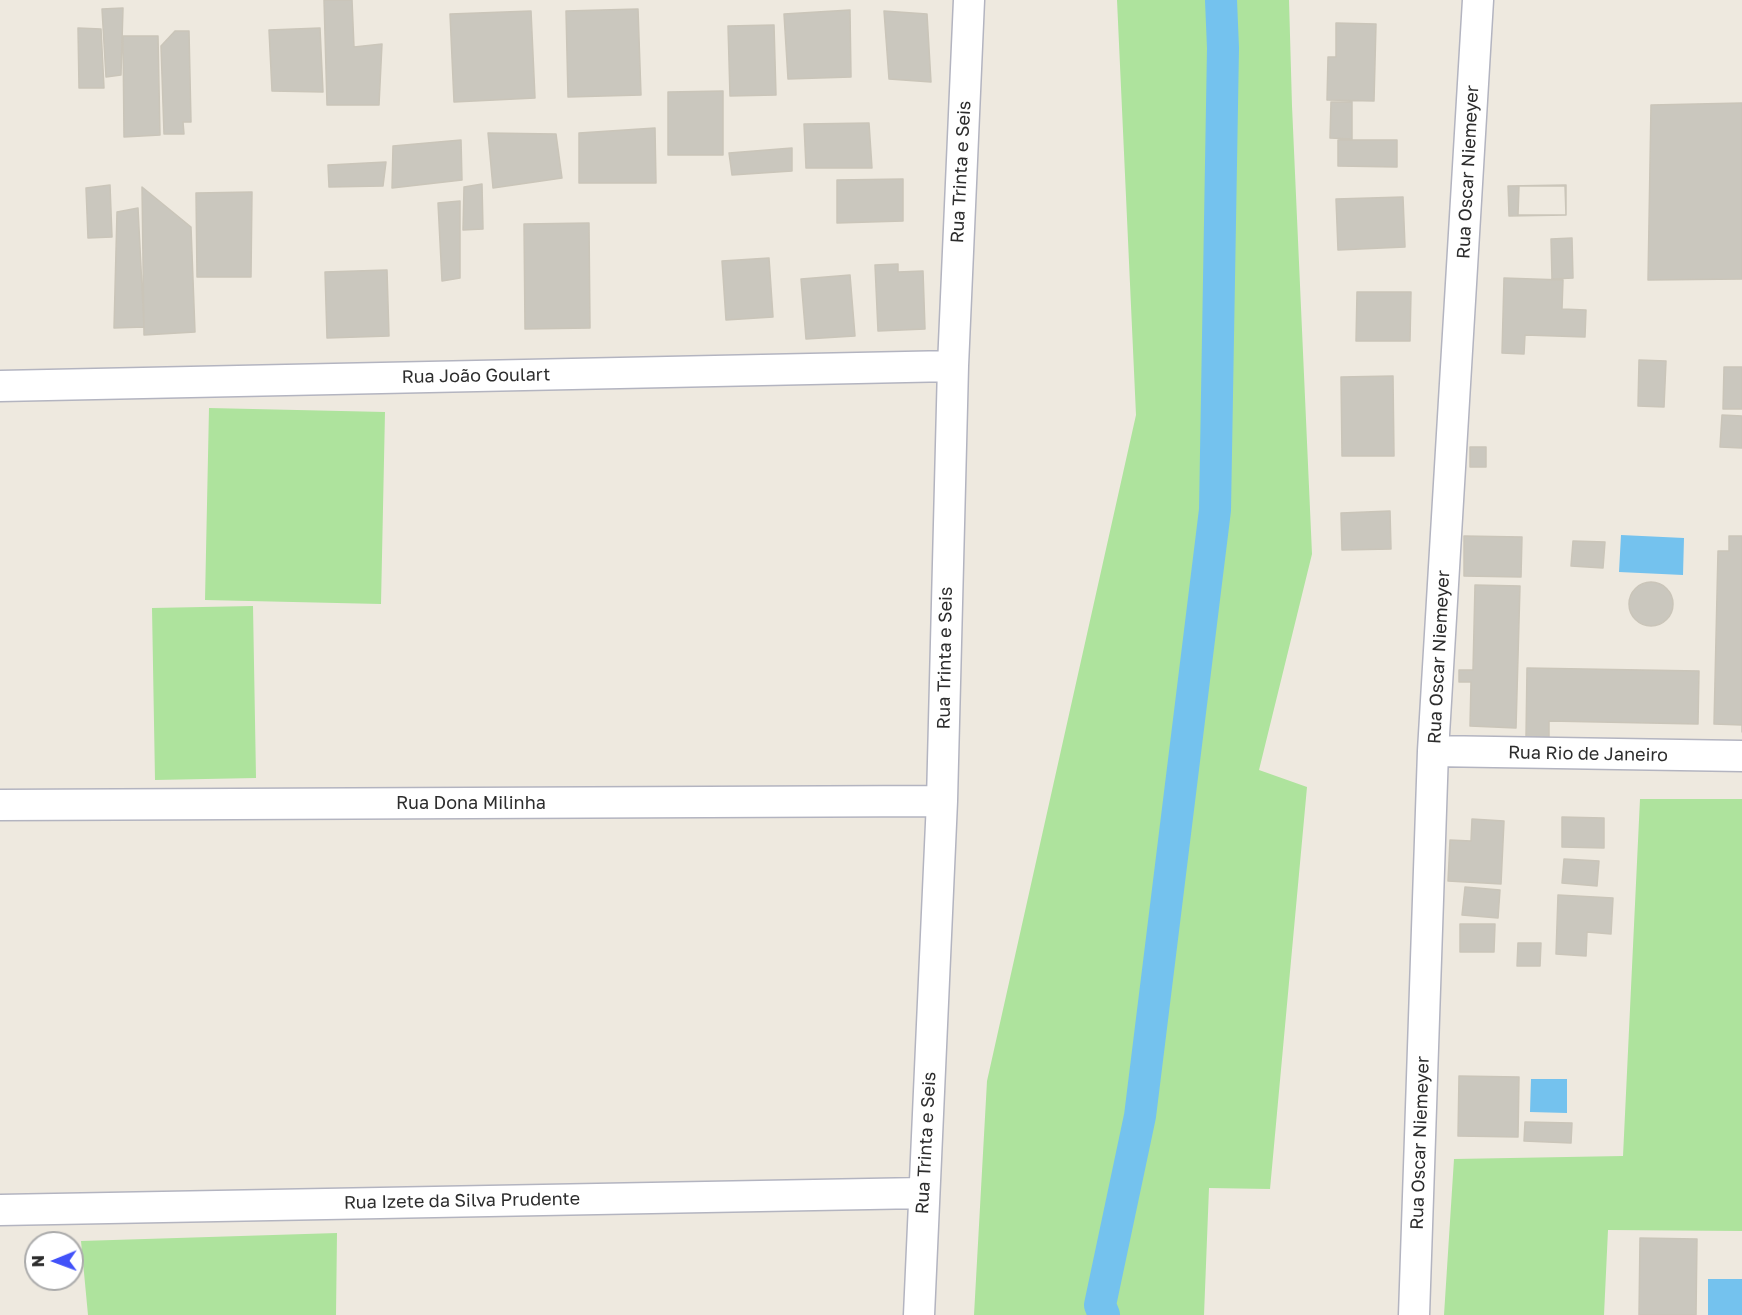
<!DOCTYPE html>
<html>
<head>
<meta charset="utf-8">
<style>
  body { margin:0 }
  #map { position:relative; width:1742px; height:1315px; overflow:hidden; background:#eee9df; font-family:"Golos Text",sans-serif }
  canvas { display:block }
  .north { position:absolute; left:24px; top:1231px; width:60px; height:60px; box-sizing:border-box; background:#fff; border:2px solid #ababab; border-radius:50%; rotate:269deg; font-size:16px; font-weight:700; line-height:24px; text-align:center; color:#2d2d2d }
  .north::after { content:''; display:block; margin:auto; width:21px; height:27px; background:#4252f9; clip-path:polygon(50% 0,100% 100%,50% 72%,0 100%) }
</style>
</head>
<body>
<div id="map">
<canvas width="1742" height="1315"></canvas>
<div class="north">N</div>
</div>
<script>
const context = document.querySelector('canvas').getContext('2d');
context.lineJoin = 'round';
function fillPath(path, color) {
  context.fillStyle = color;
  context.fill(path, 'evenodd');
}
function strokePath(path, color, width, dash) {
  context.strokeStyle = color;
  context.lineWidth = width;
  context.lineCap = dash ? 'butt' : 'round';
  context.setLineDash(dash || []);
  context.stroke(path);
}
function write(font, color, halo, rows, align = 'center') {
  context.font = font + ' "Golos Text",sans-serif';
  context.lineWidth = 6;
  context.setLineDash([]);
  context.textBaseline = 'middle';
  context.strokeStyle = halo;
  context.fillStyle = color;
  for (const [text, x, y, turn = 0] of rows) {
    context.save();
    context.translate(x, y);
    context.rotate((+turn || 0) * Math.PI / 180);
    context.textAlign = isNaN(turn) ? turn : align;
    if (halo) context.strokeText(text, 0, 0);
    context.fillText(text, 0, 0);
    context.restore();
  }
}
fillPath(new Path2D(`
  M1117,0h172l3,106 20,448 -53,216 48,17 -37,402 -61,-1 -5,127h-230l13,-234 149,-666z
  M209,408l176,4 -4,192 -176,-4z
  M253,606l3,172 -101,2 -3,-172z
  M1640,799h102v432l-134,-1 -4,85h-160l10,-156 169,-3z
  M337,1233l-1,82h-248l-7,-74z`), '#aee39d');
fillPath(new Path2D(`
  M1621,535l63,3 -1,37 -64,-3z
  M1531,1079h36v34l-37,-1z
  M1708,1279h34v36h-34z`), '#74c2ee');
strokePath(new Path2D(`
  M1104,1315l-4,-10 40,-189 75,-606 8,-462 -2,-48`), '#74c2ee', 32);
const building = new Path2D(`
  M324,0h28l2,47 28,-3 -3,61h-52z
  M123,8l-2,67 -15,2 -4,-68z
  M638,9l3,86 -73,2 -2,-86z
  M850,10l1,67 -63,2 -4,-65z
  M531,11l4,87 -81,4 -4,-88z
  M884,11l43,3 4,68 -42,-3z
  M1336,23l40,1 -2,77 -47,-1 1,-43h8z
  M774,25l2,70 -46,1 -2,-70z
  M78,28l23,1 3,59h-25z
  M320,28l3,64 -51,-1 -3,-61z
  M175,31h14l2,91h-8l1,12h-20l-3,-88z
  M123,36h35l2,99 -36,2z
  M723,91v64h-55v-63z
  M1331,102h21v37l-22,-1z
  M1742,103v176l-94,1 3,-175z
  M869,123l3,45h-66l-2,-44z
  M655,128l1,55h-77v-50z
  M488,133l68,1 6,44 -69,10z
  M461,140l1,40 -70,8 1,-42z
  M1338,140h59v27l-59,-1z
  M792,148v23l-60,4 -3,-22z
  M386,162l-3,24 -54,1 -1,-22z
  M903,179v42l-66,2v-43z
  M482,184l1,45 -20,1 1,-43z
  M110,185l2,52 -24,1 -2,-50z
  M1566,185v30l-57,1 -1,-30z
  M1519,186h46l1,29h-48z
  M142,187l49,40 4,105 -51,3z
  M252,192l-1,85h-54l-1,-84z
  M1403,197l2,50 -67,3 -2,-51z
  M460,201v77l-18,3 -4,-78z
  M138,208l6,119 -30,1 3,-116z
  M589,223l1,105 -65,1 -1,-105z
  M1572,238l1,40 -21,1 -1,-40z
  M769,258l4,59 -47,3 -4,-59z
  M898,264v8l25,-1 2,58 -47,2 -3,-66z
  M387,270l2,66 -62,2 -2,-66z
  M850,275l5,61 -49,3 -5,-60z
  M1504,278l59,2 -1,29 24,1 -1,27 -60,-2 -1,19 -22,-1z
  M1357,292h54l-1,49h-54z
  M1639,360l27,1 -2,46 -26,-1z
  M1724,367h18v42h-19z
  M1393,376l1,80h-52l-1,-79z
  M1722,415l20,1v32l-22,-1z
  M1470,447h16v20h-16z
  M1390,511l1,38 -49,1 -1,-37z
  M1464,536l58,1 -1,40 -57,-1z
  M1729,536h13v196v-7l-28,-1 4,-173h11z
  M1573,541l32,1 -2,26 -32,-2z
  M1629 604a22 22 0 1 1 44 0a22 22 0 1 1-44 0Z
  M1475,585l45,1 -4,142 -46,-2 1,-44h-12v-12h14z
  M1527,668l172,3 -1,53 -149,-3v16h-23z
  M1562,817l42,1v30l-42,-1z
  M1472,819l32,2 -3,63 -53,-3 2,-41 21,1z
  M1564,859l35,2 -2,25 -35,-3z
  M1465,887l35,3 -2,28 -36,-3z
  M1558,895l55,3 -2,36 -24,-2 -1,24 -30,-2z
  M1460,924h35l-1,28h-34z
  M1518,943h23l-1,23h-23z
  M1459,1076l60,1 -1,60 -60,-1z
  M1525,1122l47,1 -1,20 -47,-2z
  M1640,1238l57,1 -1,76h-57z`);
fillPath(building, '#cac7be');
strokePath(building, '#cac5b9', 1.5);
const minor = new Path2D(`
  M0,386l953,-20
  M1433,751l309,5
  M0,805l942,-4
  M0,1210l923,-17
  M919,1315l23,-514 11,-435 16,-366
  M1414,1315l19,-564 45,-751`);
strokePath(minor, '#b3b4c0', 33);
strokePath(minor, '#fff', 30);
write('18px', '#2d2d2d', '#fff', [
  ["Rua Trinta e Seis",961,172,-87],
  ["Rua Oscar Niemeyer",1468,172,-87],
  ["Rua João Goulart",476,376,-1],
  ["Rua Oscar Niemeyer",1439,657,-87],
  ["Rua Trinta e Seis",945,658,-89],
  ["Rua Rio de Janeiro",1588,754,1],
  ["Rua Dona Milinha",471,803],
  ["Rua Trinta e Seis",926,1143,-87],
  ["Rua Oscar Niemeyer",1420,1143,-88],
  ["Rua Izete da Silva Prudente",462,1201,-1]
]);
</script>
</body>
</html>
